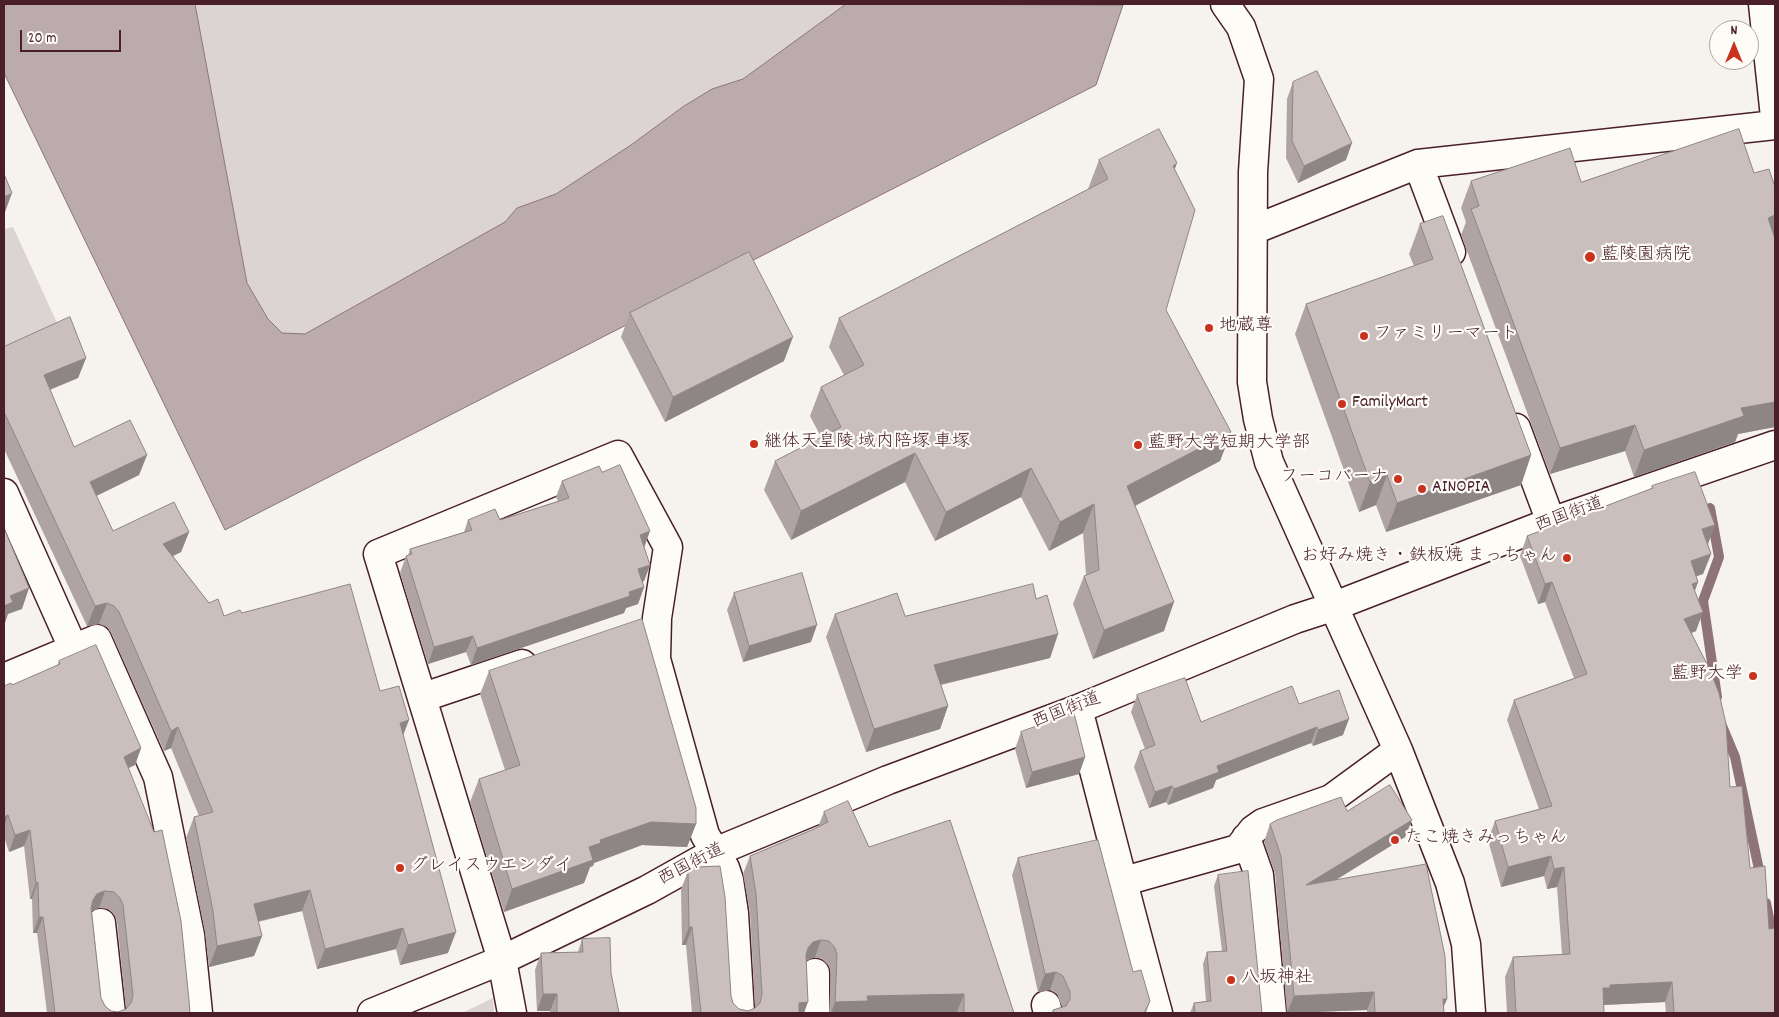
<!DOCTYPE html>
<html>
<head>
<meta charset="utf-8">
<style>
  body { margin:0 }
  #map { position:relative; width:1779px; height:1017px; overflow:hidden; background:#f6f3ef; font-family:Dekko,sans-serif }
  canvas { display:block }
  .frame { position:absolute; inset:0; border:5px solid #4a1f2b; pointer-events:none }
  .north { position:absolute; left:1709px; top:20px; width:50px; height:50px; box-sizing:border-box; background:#fdfcf7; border:1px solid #b5a4a5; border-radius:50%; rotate:0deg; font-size:14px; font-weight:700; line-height:20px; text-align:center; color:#4a1f2b }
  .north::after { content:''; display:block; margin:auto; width:18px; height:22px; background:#c8321e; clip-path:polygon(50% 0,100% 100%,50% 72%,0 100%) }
  .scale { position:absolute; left:20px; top:30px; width:101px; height:22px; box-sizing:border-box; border:2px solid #4a1f2b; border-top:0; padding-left:6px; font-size:15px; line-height:18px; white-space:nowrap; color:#4a1f2b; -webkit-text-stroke:4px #fdfcf7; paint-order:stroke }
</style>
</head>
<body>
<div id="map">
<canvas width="1779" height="1017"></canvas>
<div class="frame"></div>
<div class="north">N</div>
<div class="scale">20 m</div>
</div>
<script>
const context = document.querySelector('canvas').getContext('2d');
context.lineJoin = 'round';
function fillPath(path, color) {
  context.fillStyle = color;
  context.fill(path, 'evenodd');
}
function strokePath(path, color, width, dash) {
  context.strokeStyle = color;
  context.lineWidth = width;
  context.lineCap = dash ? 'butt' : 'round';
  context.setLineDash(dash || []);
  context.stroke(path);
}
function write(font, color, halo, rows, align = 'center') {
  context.font = font + ' Dekko,"Klee One",sans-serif';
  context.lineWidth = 4.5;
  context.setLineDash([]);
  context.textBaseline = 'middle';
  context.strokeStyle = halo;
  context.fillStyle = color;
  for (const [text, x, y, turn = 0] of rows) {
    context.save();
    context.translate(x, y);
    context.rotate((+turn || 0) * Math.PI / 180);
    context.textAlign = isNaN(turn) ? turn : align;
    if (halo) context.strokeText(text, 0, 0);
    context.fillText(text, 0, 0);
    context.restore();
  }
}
fillPath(new Path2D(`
  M195,4h651l-103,75 -31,10 -28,17 -53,39 -75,49 -39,14 -12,14 -200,112h-23l-14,-15 -21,-36z
  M13,227l45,98 -54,26v-122z
  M493,998l1,15h-32z`), '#dcd4d2');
const water = new Path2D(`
  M4,4h191l52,279 21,36 14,14 23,1 200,-112 12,-14 39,-14 75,-49 53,-39 28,-17 31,-10 103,-75 277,1 -27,80 -871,445 -221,-457z`);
fillPath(water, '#bbabac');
strokePath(water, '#8e7378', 1);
strokePath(new Path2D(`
  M1710,508l9,49 -16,44 14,96
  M1722,726l13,31 26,122
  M1766,903l9,45`), '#8e7378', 10);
const minor = new Path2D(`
  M1225,4l16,23 18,52 -6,93 -1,210 6,37 11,43 129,288 52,133 16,61 5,69
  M1763,4l12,113
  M1418,164l33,88
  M1253,230l165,-66 357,-39
  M1516,428l35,94
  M4,493l70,157
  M4,678l93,-39 61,138 32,158 8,78
  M424,697l98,-33
  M1078,709c27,102 52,203 80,304
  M1246,838l13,37 13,138
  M1121,882l117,-33 15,-19 10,-7 68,-24 67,-49
  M101,923l10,90
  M815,973v40
  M1046,1005l2,8
  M372,1013l130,-53 145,-70 68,-38 173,-72 190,-71 217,-90 37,-12 219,-85 224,-77
  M512,1013l-10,-53 -124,-406 240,-99 50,92 -11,71 -1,41 49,176 20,33 4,12 5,33 6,100`);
strokePath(minor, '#4a1f2b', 31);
strokePath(minor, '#fdfcf7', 28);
fillPath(new Path2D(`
  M1293,82l53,78 -48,23 -12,-25 1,-59z
  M1099,160l76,10 -9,140 65,122 -11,29 -85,45 29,125 -71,28 -20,-55 11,-28 2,-1 -3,-42 -34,18 -28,-54 -86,44 -30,-59 -114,58 -27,-50 11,-29 46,-24 -11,-21 11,-29 23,-12 -15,-28 10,-29 249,-129z
  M1471,181l110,1 194,56v189l-37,7 -3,8 -101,35 -9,-26 -75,23 -89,-239 5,-13 -5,-14z
  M1420,224l111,231 -10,30 -135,47 -10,-27 -17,7 -64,-178 11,-30 108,-38 -5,-12z
  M630,313l154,48 -119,61 -44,-85z
  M4,347l82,11 -8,20 -28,12 24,57 73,8 -8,20 -43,21 17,35 76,1 -8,20 -8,4 36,47 15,13 18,-3 138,78 23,44 45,218 -48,12 -4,-16 -79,20 -15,-58 -44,11 4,14 -8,20 -45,11 -4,-35 -19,-94 8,-21 5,-1 -28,-68 -7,3 -53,-118 -4,-6 -8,-3 -12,2 -83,-177z
  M602,472l42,76 6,17 -6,16 -2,1 2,5 -6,17 -12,4 -2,5 -153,52 -5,-13 -38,12 -28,-91 6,-17h2l2,-7 54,-17 4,-12h32l58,-19 -2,-4 6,-16z
  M1652,486l56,58 3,10 -8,20 -7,2 2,6 -3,8 1,41 -4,2 58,235 25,145h-109l-1,-11 -61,3v8h-97l-2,-36 8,-20 49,-3 -5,-67 -10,2 -3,-13 -43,11 -13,-47 7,-19 44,-12 -32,-89 7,-20 60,-22 -29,-76 -7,2 -18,-48 7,-20 124,-47z
  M734,593l77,49 -68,20 -16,-52z
  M1036,599l22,35 -8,24 -109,27 7,21 -8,23 -74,23 -40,-115 9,-23 70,2z
  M59,661l82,87 -6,17 -7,3 62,245h-143l-10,-80h-4l-1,-34h-2l-6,-53 -15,6 -5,-15v-151l8,-1 45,-19zM99,908l9,1 6,5 3,7 9,88 -8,3 -7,-1 -6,-5 -4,-8 -9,-87z
  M489,671l207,153 -9,23 -45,-2 -48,18 -1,3 -3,1 -6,16 -80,29 -34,-110 9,-23 26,-9 -25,-76z
  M1137,695l64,27 98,-18 44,31 -30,11 -2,-3 -95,37 -3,8 -45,17 -2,-3 -17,6 -15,-41 6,-16 5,-2 -14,-37z
  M1021,732l64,25 -6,17 -53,14 -11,-39z
  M1347,811l58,26 -69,43 111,119 -4,9 1,5h-77v-3l-80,3 -12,-140 -11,-31 6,-18z
  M824,812l45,35 145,166h-57v-1l-57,1h-71l2,-40 -2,-7 -7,-7 -7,-2 -9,4 -2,52h-112l-6,-68h-4l-1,-56 7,-18 45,132 6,6 9,2 7,-3 -5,-96 -7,-38 7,-18 68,-29z
  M1018,858l115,114 17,29 -4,12h-94l1,-3 9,-3 -5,-13 -7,-4 -12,2 -26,-117z
  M1218,875l44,138h-72l4,-10 12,-2 -3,-37 4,-12 15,-1 -8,-65z
  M582,939l29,34 8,40h-69v-2h-13l-2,-41 6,-17 37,-1z`), '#afa4a3');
fillPath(new Path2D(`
  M1352,143l-6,17 -48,23 6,-17z
  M1177,163l-10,29 6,-26z
  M12,193l-8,22v-18z
  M1775,215v21l-1,3 -6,-21z
  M793,337l-9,24 -119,61 8,-25z
  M86,358l-8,20 -42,17 8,-20z
  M1775,402v25l-37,7 -3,8 -101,35 10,-27 97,-42z
  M1635,425l-10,26 -75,23 10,-26z
  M1231,432l-11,29 -103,54 10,-29z
  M915,453l-10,29 -114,58 10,-29z
  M147,455l-8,20 -57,28 8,-21z
  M1531,455l-10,30 -135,47 11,-29z
  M1031,468l-10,29 -86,44 11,-29z
  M1387,475l-11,30 -17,7 11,-30z
  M1094,504l-11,29 -34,18 11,-29z
  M1715,525l-7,19 -13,5 7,-20z
  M650,531l-6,17 -4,-13z
  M189,532l-8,20 -25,12 7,-20z
  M1711,554l-8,20 -20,7 8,-20z
  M650,565l-6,16 -12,5 6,-17z
  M1552,582l-7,20 -7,2 7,-20z
  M1698,582l-7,19 1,-17z
  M644,587l-6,17 -12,4 -2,5 -153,52 6,-17z
  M29,588l-7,21 -14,5 -3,9h-1v-17l6,-10z
  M1174,602l-10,29 -71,28 11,-29z
  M107,603l-8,21 -12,2 8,-20z
  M1703,612l-7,19 -19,7 7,-19z
  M817,625l-6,17 -68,20 6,-16z
  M1058,634l-8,24 -124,30 8,-23z
  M473,636l-7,16 -38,12 6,-17z
  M948,706l-8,23 -74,23 8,-23z
  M1349,719l-6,16 -30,11 5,-16z
  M409,720l-8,21 -1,-18z
  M178,727l-7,21 -7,3 7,-20z
  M1317,727l-6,16 -95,37 -3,8 -45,17 6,-16 43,-23z
  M141,748l-6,17 -17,8 6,-16z
  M1085,757l-6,17 -53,14 6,-16z
  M1172,786l-6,16 -17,6 6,-16z
  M8,815l-4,12v-10z
  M1412,820l-7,17 -105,65 6,-17z
  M651,822l45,2 -9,23 -45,-2 -48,18 -1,3 -3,1 -6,16 -80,29 8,-23 88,-49z
  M30,830l-6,16 -15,6 6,-17z
  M1551,856l-7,20 -43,11 7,-20z
  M1564,867l-7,20 -10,2 7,-20z
  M38,882l-6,17h-2l6,-16z
  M310,890l-8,21 -56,13 8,-20z
  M105,891l-6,17 -8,3 2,-11 4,-6z
  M39,917h4l-6,16h-4z
  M689,927h3l-6,18h-4z
  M403,928l-7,21 -79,20 8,-20z
  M456,932l-8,21 -48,12 8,-20z
  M262,936l-8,20 -45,11 8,-21z
  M821,940l-6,17 -8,3 -6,6 7,-18 5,-6z
  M1056,972l-6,18 -12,2 7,-18z
  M1672,982l-7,20 -62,3v-17l7,-3z
  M1374,992l-7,18 -80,3 7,-17z
  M543,994h14l-7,17h-13z
  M964,994l-7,18 -57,1h-69l4,-11 32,-6z
  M1443,999h4l-6,14z
  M808,1002l-4,11h-9l4,-10z`), '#8e8685');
const building = new Path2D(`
  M1317,71l35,72 -48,23 -12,-25 1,-59z
  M1159,129l18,34 -4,3 22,44 -29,100 65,122 -104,54 47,116 -70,28 -20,-54 15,-6 -5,-66 -34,18 -29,-54 -85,44 -31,-59 -114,58 -26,-50 66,-34 -20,-40 43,-22 -25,-47 269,-139 -9,-19z
  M1739,129l15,44 15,-4 6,18v28l-7,3 7,21v163l-34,6 3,8 -100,34 -9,-25 -75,23 -89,-239 8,-3 -8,-25 99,-33 11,34z
  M4,174l8,19 -8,4z
  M1443,216l88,239 -134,48 -10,-28 -17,7 -64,-178 127,-45 -13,-35z
  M749,252l44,85 -120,60 -43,-84z
  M70,317l16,41 -42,17 30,72 56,-27 17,35 -57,27 23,49 61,-29 15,30 -26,12 46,59 9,-4 6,17 16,-6 2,3 108,-29 30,107 19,-5 10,34 -9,3 56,209 -48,13 -5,-17 -78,21 -15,-59 -56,14 8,32 -45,10 -4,-35 -19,-94 19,-5 -35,-85 -7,4 -52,-119 -5,-6 -7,-3 -12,3 -91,-194v-65z
  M620,465l30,66 -10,4 10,30 -12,4 6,18 -15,5 1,4 -153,52 -4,-12 -39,11 -28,-91 6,-2 -2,-5 62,-19 -4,-10 27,-11 5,11 69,-22 -7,-17 37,-15 3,6z
  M1695,472l20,53 -13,4 9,25 -20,7 7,21 -6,2 11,28 -19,7 25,49 10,25 7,31 4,63 12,-1 8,82 15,-2 4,63 6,-1v85h-101l-2,-31 -62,3v3h-7l1,25h-88l-3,-56 57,-3 -6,-87 -10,2 -3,-13 -43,11 -13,-46 57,-15 -38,-106 73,-26 -35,-92 -7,2 -18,-48 126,-48 -1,-2z
  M4,528l25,60 -19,8 3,6 -9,4z
  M802,573l15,52 -68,21 -15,-53z
  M1033,584l3,15 11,-4 11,39 -124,31 14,41 -74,23 -39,-115 62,-21 8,23z
  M642,619l54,189v16l-45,-2 -51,18 1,3 -12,4 4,13 -81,29 -33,-110 41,-14 -31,-94z
  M96,645l45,103 -17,9 30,75 8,-2 19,91 8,79 1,13h-135l-12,-96h-4l-1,-35 -2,1 -6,-53 -15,5 -7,-20 -4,2v-131l7,-3 1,2 48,-21 -1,-3zM105,891l9,1 6,6 3,7 10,90 -2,8 -5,6 -8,3 -7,-1 -6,-5 -4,-8 -10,-90 2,-8 4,-6z
  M1185,678l16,44 91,-36 7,18 40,-14 10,29 -31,11 -1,-3 -100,39 2,6 -45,17 -2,-3 -17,6 -15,-41 15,-6 -18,-50z
  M1074,713l11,44 -53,15 -11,-40z
  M1390,785l22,35 -106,65 120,-21 19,92 2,43h-4l1,14h-69l-1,-21 -80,4 -13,-140 -11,-32 7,-4 64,-23 6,14z
  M848,801l21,46 81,-27 64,193h-50v-19l-97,2 1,5 -33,1 2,-47 -2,-7 -6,-7 -8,-1 -8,2 -5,6 -2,7 2,47 -9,1v10h-98l-9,-86h-3l-1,-56 8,-4 24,-1 5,31 6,99 2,7 6,6 9,2 7,-3 5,-5 2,-9 -6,-100 -6,-38 64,-27 14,-7 -4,-10z
  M1098,840l35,132 8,-2 9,31 -6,12h-91v-3l13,-4 4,-7v-7l-7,-16 -7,-4 -11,2 -27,-116z
  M1248,871l14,142h-67l-1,-10 17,-2 -4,-49 20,-1 -9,-76z
  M610,938l1,35 8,40h-62v-19h-14l-2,-41 42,-1 -1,-13z`);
fillPath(building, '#cbbfbe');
strokePath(building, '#8e8685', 1);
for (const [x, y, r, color] of [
  [1590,257,6,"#c8321e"],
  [1209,328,5,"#c8321e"],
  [1364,336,5,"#c8321e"],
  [1342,404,5,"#c8321e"],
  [754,444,5,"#c8321e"],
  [1138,445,5,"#c8321e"],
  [1398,479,5,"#c8321e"],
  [1422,489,5,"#c8321e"],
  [1567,558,5,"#c8321e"],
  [1753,676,5,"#c8321e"],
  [1395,840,5,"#c8321e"],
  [400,868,5,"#c8321e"],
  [1231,980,5,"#c8321e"]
]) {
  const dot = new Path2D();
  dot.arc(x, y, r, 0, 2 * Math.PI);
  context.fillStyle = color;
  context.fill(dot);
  strokePath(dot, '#fdfcf7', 2);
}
write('18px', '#4a1f2b', '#fdfcf7', [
  ["藍陵園病院",1601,257],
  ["地蔵尊",1219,328],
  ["ファミリーマート",1374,336],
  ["FamilyMart",1352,404],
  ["継体天皇陵 域内陪塚 車塚",764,444],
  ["藍野大学短期大学部",1148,445],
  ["フーコバーナ",1388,479,"right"],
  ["AINOPIA",1432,489],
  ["お好み焼き・鉄板焼 まっちゃん",1557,558,"right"],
  ["藍野大学",1743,676,"right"],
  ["たこ焼きみっちゃん",1405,840],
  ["グレイスウエンダイ",410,868],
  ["八坂神社",1241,980]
], 'left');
write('18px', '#4a1f2b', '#fdfcf7', [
  ["西国街道",1570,516,-20],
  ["西国街道",1067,712,-21],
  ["西国街道",692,866,-27]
]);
</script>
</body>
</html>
